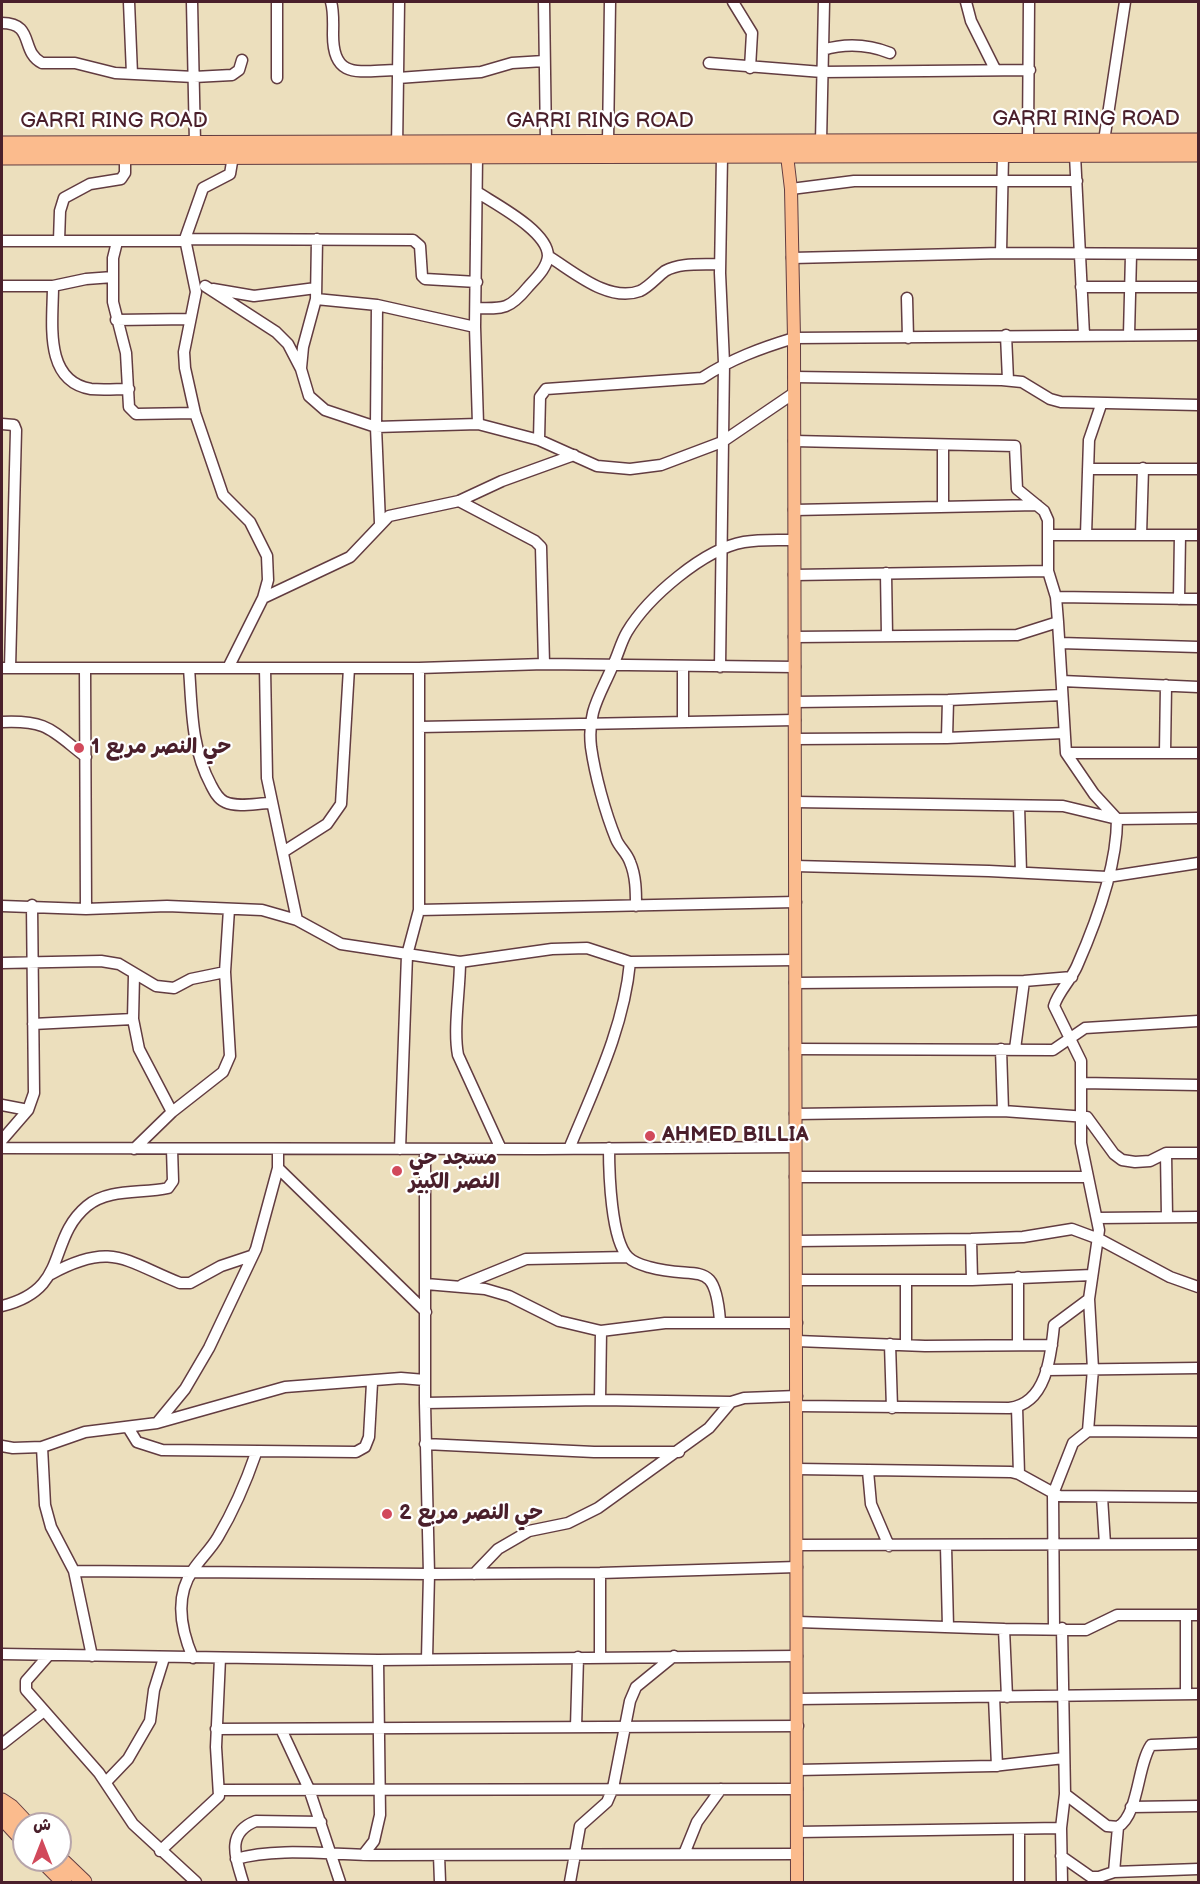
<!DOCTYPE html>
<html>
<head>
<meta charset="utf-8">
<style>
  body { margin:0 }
  #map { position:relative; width:1200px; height:1884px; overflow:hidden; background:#ecdfbd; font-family:"Balsamiq Sans","Playpen Sans Arabic",sans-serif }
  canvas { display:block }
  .frame { position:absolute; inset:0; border:3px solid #4a1f2b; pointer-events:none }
  .north { position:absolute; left:12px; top:1812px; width:60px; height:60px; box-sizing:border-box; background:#fff; border:2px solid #b7a5aa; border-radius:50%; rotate:0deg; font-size:16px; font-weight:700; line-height:24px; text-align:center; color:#4a1f2b }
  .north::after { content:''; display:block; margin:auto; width:21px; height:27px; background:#d1495b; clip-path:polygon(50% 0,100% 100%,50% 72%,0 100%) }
</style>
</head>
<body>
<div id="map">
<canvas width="1200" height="1884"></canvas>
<div class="frame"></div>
<div class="north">ش</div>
</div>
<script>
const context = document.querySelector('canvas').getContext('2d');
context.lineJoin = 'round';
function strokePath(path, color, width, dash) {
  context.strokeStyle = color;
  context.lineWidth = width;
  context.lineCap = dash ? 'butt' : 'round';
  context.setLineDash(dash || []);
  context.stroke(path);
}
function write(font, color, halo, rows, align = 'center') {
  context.font = font + ' "Balsamiq Sans","Playpen Sans Arabic",sans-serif';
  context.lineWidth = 4.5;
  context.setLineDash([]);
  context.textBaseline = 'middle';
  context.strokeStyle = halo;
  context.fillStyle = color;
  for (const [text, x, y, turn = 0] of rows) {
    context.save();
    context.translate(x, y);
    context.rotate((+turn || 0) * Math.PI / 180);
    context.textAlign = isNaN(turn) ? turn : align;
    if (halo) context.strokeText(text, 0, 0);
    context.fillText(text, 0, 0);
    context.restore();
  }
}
const minor = new Path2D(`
  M129,2l3,72
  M192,2l3,141
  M277,2v76
  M331,2c3,10 2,22 2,33 0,47 29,35 65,35
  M544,2l2,140
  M733,2l19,31 -2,35
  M966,2l5,19 24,48
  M2,23c33,0 18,29 40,40h33l40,10 79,4 38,-2 7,-5 3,-10
  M823,50c23,-7 44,-6 67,3
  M709,63l113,9 208,-2
  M398,78l83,-6 31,-9 32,-2
  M1028,140l1,-138
  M1104,141l21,-139
  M608,142l2,-140
  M821,142l3,-140
  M397,149l2,-147
  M1075,155l9,180
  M477,156l-2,171 3,97
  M791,189l63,-8h223
  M185,239l228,1 7,6 2,30 3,3 52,3
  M2,241h183
  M59,241l1,-30 4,-13 26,-14 31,-5 4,-6v-16
  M117,242l-4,16v44l13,51 3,54 7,7 59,-1
  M1001,253l2,-98
  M548,256c25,15 60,47 92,35 9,-4 17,-14 25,-20 16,-9 37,-6 55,-7
  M792,258l209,-5 197,1
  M2,286h51l33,-7 27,-2
  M53,286c0,36 -10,95 38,103 12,1 26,0 38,0
  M205,286l71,46 12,12 13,25 8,27 16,14 51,17 102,-3 61,16 58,26 33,3 31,-4 61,-23 72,-49
  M1081,287h117
  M213,289l41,7 62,-8
  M907,298l1,40
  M316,299l61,6 98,22
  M377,305l-1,122 4,96
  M476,308c28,1 34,1 52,-21 8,-9 19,-19 20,-31 0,-25 -53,-52 -71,-64
  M116,320l74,-1
  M1006,335l2,45
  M1129,335l2,-80
  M301,368l2,-21 13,-48 1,-60
  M794,377l208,3 20,2 28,17 11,3 137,3
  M2,424l12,1 2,5 -6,238
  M539,440l1,-43 6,-8 156,-11c29,-19 59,-30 92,-40l404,-3
  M794,441l221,5 2,43 27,22 4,9v51l8,26 2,25 8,131 28,41 23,25c0,47 -21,104 -40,147 -6,14 -19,26 -23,40l27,55v82l18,87 -10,69 4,70 -5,62 -15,12 -20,51 1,134
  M943,446v61
  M1088,469h110
  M459,501l76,40 6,6 3,117
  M794,510l243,-5
  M1048,535h150
  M1086,535l3,-95 12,-35
  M1141,535l2,-67
  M886,573l1,63
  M794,575l254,-4
  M1056,597l142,2
  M263,598l87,-41 39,-41 70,-15 43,-20 72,-26
  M1179,599l1,-64
  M794,637l223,-2 41,-13
  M1060,643l138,4
  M683,667v55
  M720,667l4,-304 -4,-90 2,-117
  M2,668h417l125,-4 251,3
  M85,668l1,241
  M189,668c3,40 2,80 22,117 3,6 7,14 14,17 13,6 32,1 46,1
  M228,668l35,-70 5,-18 -1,-24 -17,-34 -27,-27 -28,-82 -10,-45 -1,-16 12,-60 -11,-53 18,-51 27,-14 3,-18
  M265,668l2,110 30,142
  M1062,681l136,6
  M795,702l153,-2 114,-5
  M2,722c46,-2 49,8 84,35
  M419,727l376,-7
  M947,738l117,-5
  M795,739l152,-1 1,-38
  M1066,753h132
  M1165,753l1,-68
  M795,802l268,4 54,13 81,-1
  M1019,806l2,66
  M283,852l44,-28 14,-20 8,-136
  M795,866l194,5 118,6 91,-14
  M2,906l84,3 81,-3 95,4 35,10 44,24 119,18 92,-13 35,-1 43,14 165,-2
  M636,906c0,-14 0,-30 -6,-44 -3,-9 -11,-15 -14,-23 -11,-27 -21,-64 -25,-92 -4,-36 9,-51 22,-82 5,-10 8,-23 14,-33 21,-35 77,-83 117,-90 16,-3 34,-2 50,-2
  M419,910l377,-8
  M460,962c0,28 -7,67 -2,93l43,94
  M2,963l99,-2 18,3 37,22 18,2 17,-9 34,-7
  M134,975l-1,44 6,30 33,63
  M795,983l229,-2 48,-4
  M33,1024l100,-5
  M795,1049l258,1 32,-22 113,-7
  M1015,1049l9,-68
  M1081,1083l117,2
  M2,1105l26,5
  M1003,1111l84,6 27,37 8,6 13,2 15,-1 16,-8h32
  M795,1114l208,-3 -2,-62
  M2,1140l26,-30 6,-17 -2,-188
  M2,1148l540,1 253,-2
  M609,1148c0,25 2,92 19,109 6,6 14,8 21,10 50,14 66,-11 71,54
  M134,1149l38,-37 51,-40 7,-16 -5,-84 4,-63
  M400,1149l7,-194 12,-45v-242
  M425,1149v254l4,171 -2,85
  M569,1149c25,-61 55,-121 61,-187
  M1166,1153l1,64
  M278,1168l148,144
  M795,1177h293
  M1097,1218l101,-1
  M796,1241l175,-2 52,-2 49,-8 27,10 71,38 28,10
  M51,1274c61,-33 74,-13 129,9h10l31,-17 30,-10
  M1018,1277v68
  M796,1280h176l-1,-41
  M972,1280l120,-5
  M906,1281v64
  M426,1284l59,5 24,7 50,25 42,10 64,-8h132
  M462,1285l64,-26 102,-2
  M2,1306c69,-17 44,-66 85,-100 22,-18 55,-12 81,-18l5,-7 -1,-32
  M797,1341l128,5 127,-1
  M890,1344l2,64
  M1046,1370l152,-2
  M600,1400l1,-69
  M425,1403l175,-3 131,2 13,-4 53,-2
  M797,1406l212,2c38,-4 42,-53 45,-83l35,-26
  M1017,1407l2,67
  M157,1423l28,-34 24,-41 47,-99 22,-81v-19
  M129,1429l8,13 25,8 194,2 9,-5 4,-10 3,-54
  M1088,1431l110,1
  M425,1444l169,8h85
  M2,1446l11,2 29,-1 43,-15 72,-9 128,-36 116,-9 24,2
  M42,1447l3,58 6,22 23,44 18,85
  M797,1469l214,3 8,2 40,22 139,1
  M868,1471l3,33 18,42
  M1102,1497l3,47
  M797,1545l401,-1
  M946,1546l2,81
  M74,1571l355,3 171,-1 197,-6
  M600,1573v84
  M474,1574l24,-25 31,-18 39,-8 30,-15 111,-80 22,-26
  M1186,1615v78
  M798,1622l206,7 3,68
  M1062,1628l3,166 -4,34 1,54
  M1004,1629l82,1 31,-15h81
  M2,1654l376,6 419,-4
  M48,1656l-22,25v9l73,83 34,51 63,58
  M193,1658c-12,-28 -19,-61 0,-88 8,-12 18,-21 25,-33 16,-27 28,-55 38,-84
  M994,1697l3,69
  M797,1699l401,-5
  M576,1727l2,-70
  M216,1729l582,-3
  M281,1729l28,60 31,93
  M2,1744l42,-33
  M797,1770l196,-4 71,-8
  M106,1782l22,-23 22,-38 4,-31 10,-32
  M220,1790l577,-1
  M1065,1794l42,32 11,1c21,-13 19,-61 33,-82l47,-2
  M1131,1807l67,-1
  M797,1832l264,-4
  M160,1851l59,-55 -3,-49 4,-89
  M684,1854l13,-32 24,-33
  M363,1855l11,-14 6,-26 -2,-155
  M439,1855l1,27
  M1061,1856l30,21h8l15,-5 84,-3
  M236,1859c44,-13 102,-3 149,-4 138,-1 275,-1 412,-1
  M1114,1872l4,-45
  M243,1882c-7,-24 -18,-49 13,-61l65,1
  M570,1882l10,-56 27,-24 6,-14 17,-87 6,-14 38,-31
  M1019,1882v-53`);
const major = new Path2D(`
  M786,147l5,42 3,149 3,1544`);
const highway = new Path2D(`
  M2,144l1196,-3
  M2,157l1196,-3
  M2,1801l9,6 16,17
  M2,1817l22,24
  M60,1859l24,23
  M42,1860l22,22`);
strokePath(minor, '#623c41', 13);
strokePath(major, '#623c41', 14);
strokePath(highway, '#623c41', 17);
strokePath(minor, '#fff', 10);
strokePath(major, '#fbbb8d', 12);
strokePath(highway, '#fbbb8d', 15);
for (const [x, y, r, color] of [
  [79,748,6,"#d1495b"],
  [650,1136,6,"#d1495b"],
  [397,1171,6,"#d1495b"],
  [387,1514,6,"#d1495b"]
]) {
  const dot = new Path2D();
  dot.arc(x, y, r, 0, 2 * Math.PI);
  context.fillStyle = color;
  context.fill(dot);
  strokePath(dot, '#fff', 2);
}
write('21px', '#4a1f2b', '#fff', [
  ["GARRI RING ROAD",1086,120],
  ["GARRI RING ROAD",114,122],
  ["GARRI RING ROAD",600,122]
]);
write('bold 21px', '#4a1f2b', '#fff', [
  ["حي النصر مربع 1",91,748],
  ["AHMED BILLIA",662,1136],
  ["مسجد حي",409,1159],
  ["النصر الكبير",409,1183],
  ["حي النصر مربع 2",399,1514]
], 'left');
</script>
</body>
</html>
